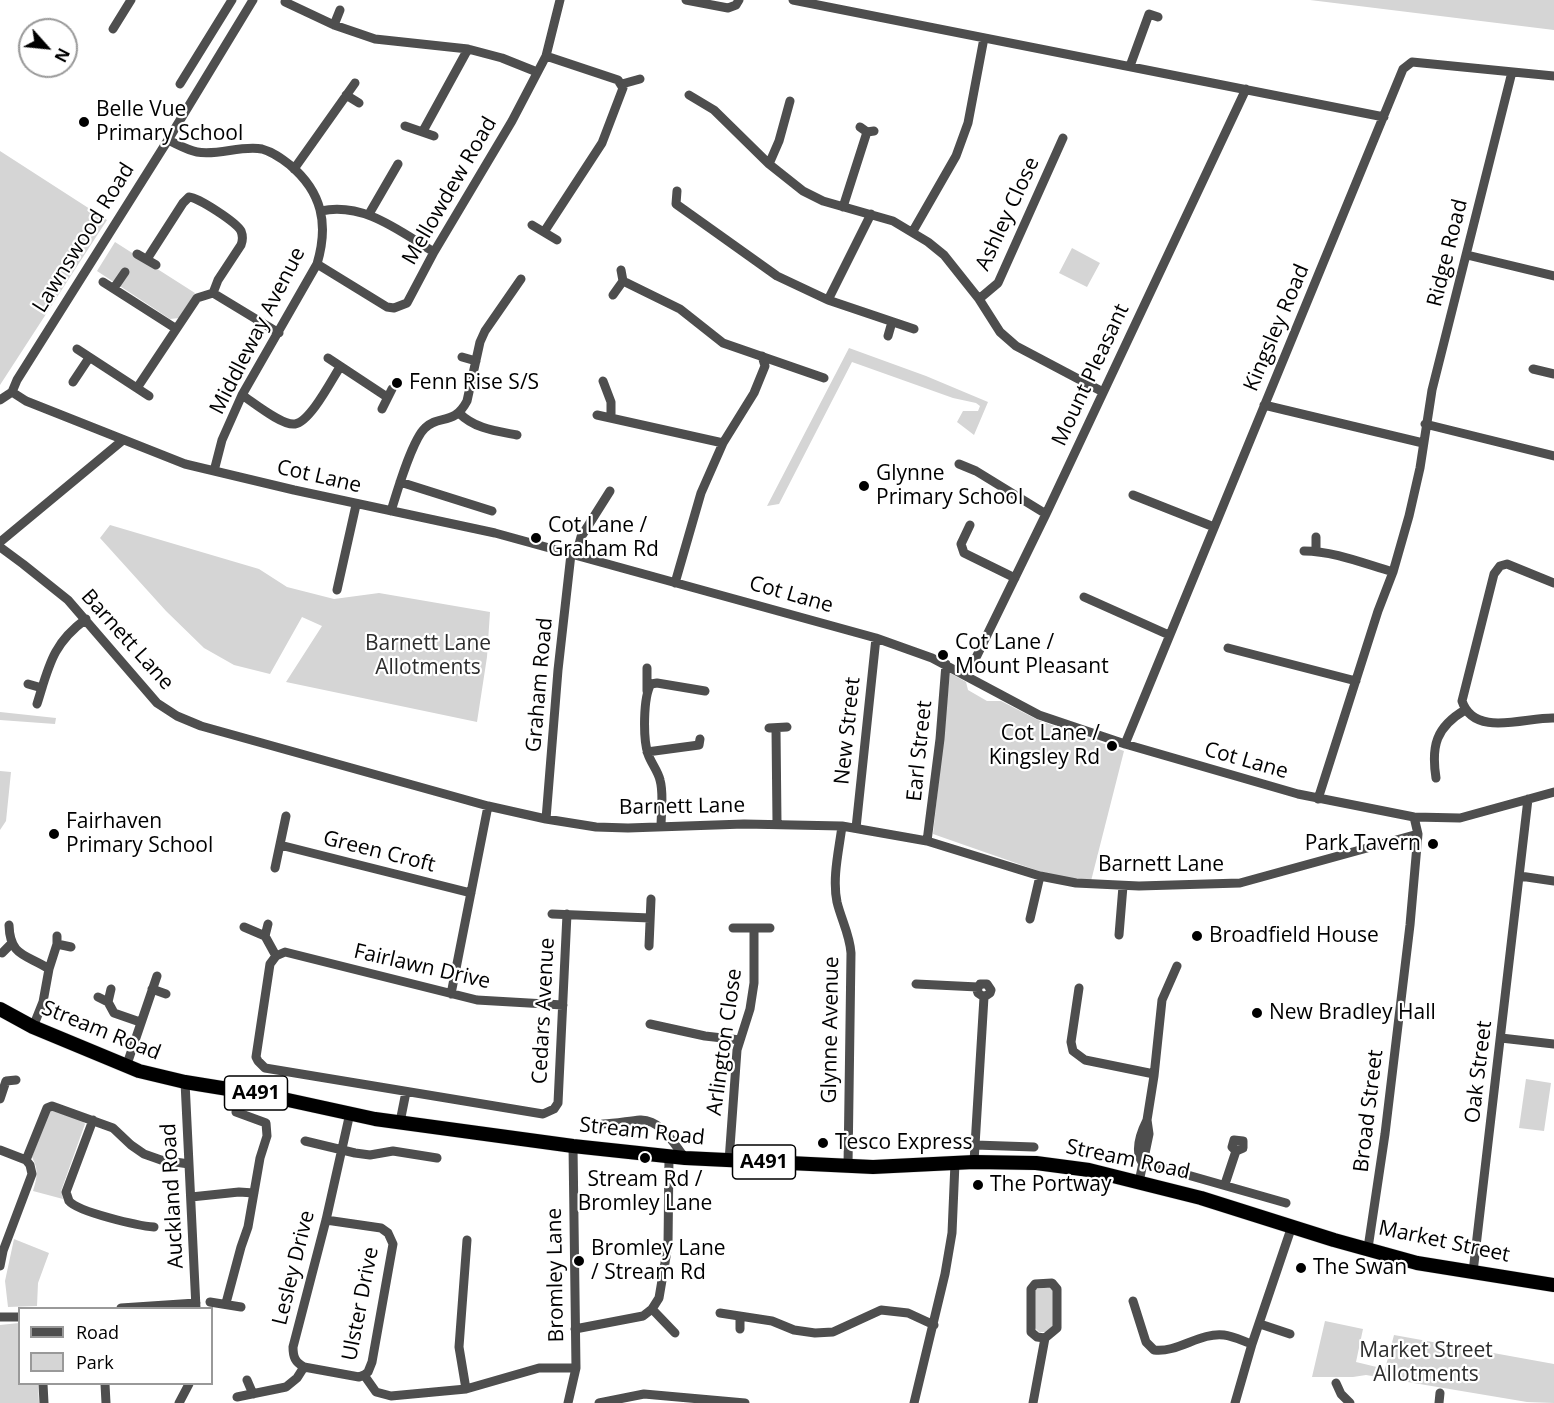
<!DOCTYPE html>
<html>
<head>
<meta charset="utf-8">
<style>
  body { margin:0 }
  #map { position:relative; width:1554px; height:1403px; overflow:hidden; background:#fff; font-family:"Open Sans",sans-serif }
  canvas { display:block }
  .legend { position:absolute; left:18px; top:1307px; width:195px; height:78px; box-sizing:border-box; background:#fff; border:2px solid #999; margin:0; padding:8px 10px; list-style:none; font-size:18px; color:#000 }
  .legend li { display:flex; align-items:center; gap:12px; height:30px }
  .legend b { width:30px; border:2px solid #999 }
  .north { position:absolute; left:18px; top:18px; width:60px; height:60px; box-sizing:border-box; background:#fff; border:2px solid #999; border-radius:50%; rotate:117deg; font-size:16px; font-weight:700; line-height:24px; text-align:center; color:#000 }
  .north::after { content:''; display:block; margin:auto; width:21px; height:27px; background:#000; clip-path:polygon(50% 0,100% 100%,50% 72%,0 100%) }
</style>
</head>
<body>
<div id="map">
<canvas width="1554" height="1403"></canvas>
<ul class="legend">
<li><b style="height:8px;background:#4e4e4e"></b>Road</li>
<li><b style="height:16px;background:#d5d5d5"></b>Park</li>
</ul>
<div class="north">N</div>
</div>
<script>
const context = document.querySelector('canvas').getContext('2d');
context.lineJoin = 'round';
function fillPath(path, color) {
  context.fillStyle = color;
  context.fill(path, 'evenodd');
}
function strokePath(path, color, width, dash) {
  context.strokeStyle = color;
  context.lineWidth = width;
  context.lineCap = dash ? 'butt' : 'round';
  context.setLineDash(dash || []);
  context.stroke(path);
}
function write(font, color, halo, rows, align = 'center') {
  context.font = font + ' "Open Sans",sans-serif';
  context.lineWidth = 4.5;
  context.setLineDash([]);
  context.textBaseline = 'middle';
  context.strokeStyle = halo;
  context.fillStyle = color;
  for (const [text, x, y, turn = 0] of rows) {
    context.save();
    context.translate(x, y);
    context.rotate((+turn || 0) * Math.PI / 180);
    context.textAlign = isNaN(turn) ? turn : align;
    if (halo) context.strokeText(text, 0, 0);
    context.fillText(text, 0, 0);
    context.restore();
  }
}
fillPath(new Path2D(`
  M1310,0h244v30z
  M0,151l107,69 -107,165z
  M115,242l80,51 -16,25 -9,1 -73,-48z
  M1072,248l28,15 -13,24 -28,-14z
  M849,348l77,28 62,26 -14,33 -17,-13 6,-11h15l2,-5 -4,-3 -23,-5 -101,-36 -73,142 -12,2z
  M110,525l149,44 28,18 47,12 45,-6 111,19 -3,45 -10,65 -191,-40 36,-56 -20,-9 -32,57 -36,-9 -30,-17 -38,-37 -66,-73z
  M950,673l16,9 2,8 19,11h14l37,19 86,31 -33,130 -38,-5 -120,-42z
  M0,712l56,6 -1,6 -55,-4z
  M0,771l11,1 -5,49 -6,9z
  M1526,1079l25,4 -7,48 -25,-3z
  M50,1110l32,10 3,4 -24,67 2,8 -30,-8c4,-13 6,-21 -1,-34z
  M14,1239l35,14 -11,30 -1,23 -29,1 -3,-26z
  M1053,1287l1,41 -8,4h-7l-4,-4v-39z
  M1325,1321l38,8 -7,33 29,7 9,-34 160,29v39l-27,-1 -161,-27 -13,2h-41z
  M19,1323l1,61h18l1,19h-39v-78z`), '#d5d5d5');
const highway = new Path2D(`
  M0,1009l33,18 106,44 46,11 80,13 110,24 198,27 112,12 188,9 101,-5 62,1 53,7 112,28 133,42 83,23 137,22`);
strokePath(highway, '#dbdbdb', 15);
strokePath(new Path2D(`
  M686,0l42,8 8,-3 3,-5
  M793,0l591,117
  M285,2l49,23 41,14 93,10 34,9 35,14
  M334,25l6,-15
  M113,29l18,-29
  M1130,66l19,-52 9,3
  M180,84l52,-84
  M622,84l18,-5
  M346,95l13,8
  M689,95l25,15 55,54 34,27 20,10 70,20 35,21 16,13 35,44 21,33 16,14 87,46
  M405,126l29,10
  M860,127l7,5 7,-1
  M423,131l45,-82
  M168,140c9,4 19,10 29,12 21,4 44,-7 65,-3 11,3 19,9 28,16 32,27 39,59 27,99l-75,131 -20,45 -8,31
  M769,164l10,-23 11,-40
  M294,169l61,-86
  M677,191l-1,13 101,72 51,24 86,29
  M843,207l24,-75
  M321,211c43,-9 78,20 113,41
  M369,214l29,-50
  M532,225l25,15
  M913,231l43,-75 12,-33 16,-85
  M544,232l58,-89 21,-55 -5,-8 -72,-24
  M137,254l19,11
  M1467,255l87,21
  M147,259l36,-56 6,-6c10,1 47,25 52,34 2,5 2,9 0,14l-23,35 -5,13
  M317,264l70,43 7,1 13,-5 27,-51 78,-131 34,-65 14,-56
  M621,270l2,11 57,28 43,34 101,35
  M103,282l72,46
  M114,288l11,-16
  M613,295l10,-14
  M979,299l19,-16 65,-145
  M828,300l43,-86
  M888,336l4,-14
  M77,349l72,47
  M462,357l14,4
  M328,358l59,39
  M1533,369l21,5
  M603,381l8,21v16
  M73,382l16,-24
  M137,388l60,-90 16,-5 66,40
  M12,392l14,9 159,63 109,26 201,43 381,105 56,20 107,57 86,29 173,50 116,23 46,1 94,-26
  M242,395c11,7 40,31 53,29 15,-2 36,-43 45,-57
  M0,400l12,-8 5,-12 151,-240 85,-140
  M1264,405l159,38
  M382,409l10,-20
  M459,413c16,16 37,18 58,22
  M597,415l126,28
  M1425,424l129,32
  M959,464l17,7 70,43
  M400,482l92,29
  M1133,495l81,32
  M391,511c6,-19 21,-71 34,-83 14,-14 29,-2 42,-27l13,-59 5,-11 36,-52
  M970,525l-9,19 3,9 51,25
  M1316,537v14
  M0,542l123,-102
  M0,547l23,17 45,36 89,103 20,13 24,10 287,80 58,13 50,8 32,1 116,-4 98,2 85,15 113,35 36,7 63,3 101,-3 178,-49
  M1304,551c30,0 61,13 89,21
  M576,555l5,-18 29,-46
  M675,583l26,-90 22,-50 31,-50 11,-27 -3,-10
  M1554,583l-47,-19 -7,2 -6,8 -32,127c12,37 64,16 92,17
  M337,590l19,-85
  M1084,597l85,38
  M1228,648l128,33
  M967,676l79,-162 200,-425
  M28,684l14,4
  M647,691v-23
  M37,704c12,-38 15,-60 49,-85
  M769,728l18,-1
  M776,729l1,94
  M1125,744l278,-675 9,-7 142,14
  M647,752l52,-7 1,-6
  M1436,778c-5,-32 0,-51 29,-68
  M1318,799l60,-188 15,-39 16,-56 11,-48 12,-78 80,-318
  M546,819l12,-149 13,-116
  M842,826c-3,24 -10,52 -5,76 4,17 13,33 14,51l-3,213
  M661,827c0,-14 3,-33 -1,-47 -2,-9 -9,-17 -12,-26 -5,-15 -5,-57 3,-70l6,-1 48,8
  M856,828l20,-190
  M927,841l13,-102 6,-75
  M280,845l191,48
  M275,868l11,-52
  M1520,876l34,5
  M552,914l98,4
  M1030,919l10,-43
  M9,925c1,32 17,29 40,44l-6,33 -10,25
  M244,927l21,9 11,20
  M733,928h37
  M1119,935l4,-49
  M57,936v8l14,3
  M265,936l3,-12
  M649,946l2,-47
  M2,953l9,-9
  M49,969l8,-25
  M916,984l62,3
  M1079,988l-8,54 2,9 12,9 69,14
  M152,989l14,5
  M451,994l37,-188
  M98,997l10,5 6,11 26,9
  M108,1002l3,-13
  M563,1005l-86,-5 -192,-48 -9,4 -6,8 -14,93 2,4 7,7 278,46 11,-5 4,-6 9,-189
  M650,1024l55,12 35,4
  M1501,1038l53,6
  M126,1067l31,-91
  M185,1082l11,226
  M0,1099l6,-18 10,-1
  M350,1113l-24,107 -33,127c0,10 2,15 11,20l55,10 5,-2
  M93,1120l-27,72c1,3 2,6 3,9 9,11 70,25 85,26
  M400,1122l6,-30
  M603,1124c12,0 25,-3 37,-4 21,-1 34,24 45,38
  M305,1141l50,12 15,2 23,-4 44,7
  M975,1145l59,2
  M0,1150l26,10
  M729,1161l8,-111 13,-41 4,-26v-54
  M974,1162l10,-165 6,-4 1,-3 -4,-6h-7l-3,6 1,3 6,4
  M1142,1162l144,41
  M1142,1162c-8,-12 -1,-30 5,-42
  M1139,1182l10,-48 -2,-14 7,-44 8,-76 15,-34
  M1225,1184l11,-33 7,-3v-7l-9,-1 -2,7 4,4
  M191,1197l48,-5 15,1
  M326,1220l55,8 7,5 5,11 -21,118 -4,10 -4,3
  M1368,1248l17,-114 25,-209 8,-91 -4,-17
  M0,1266l3,-15 29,-77 -2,-9 -4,-5 21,-52 5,-2 61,22 18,17 13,9 17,6 28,4
  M1473,1272l55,-473
  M1133,1301l13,41 8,8c24,3 46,-18 70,-15 9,1 19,6 28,9
  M210,1302l31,5
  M226,1303l15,-56 7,-20 12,-69 7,-22 -1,-13 -30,-11
  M121,1308l75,-5
  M652,1309l23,24
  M720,1313l52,8 22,9 21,3 18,-1 48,-22 27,3 26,12
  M0,1317h20
  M1260,1324l30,10
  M575,1329l68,-13 9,-7 7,-11 9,-53 1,-88
  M740,1329v-13
  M364,1375l12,17 15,4 75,-7 73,-21h37
  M247,1380l6,14
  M1336,1383l5,11 9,9
  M43,1384l1,19
  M105,1384l1,19
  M466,1389l-7,-42 8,-107
  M237,1397l49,-10 11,-9 7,-11
  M179,1403l10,-19
  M568,1403l8,-35 -3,-222
  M599,1403l45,-9 101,9
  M914,1403l31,-129 7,-41 3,-70
  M1033,1403l12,-65 12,-10v-39l-5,-6 -17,1 -4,5v43l6,5 8,1
  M1235,1403l17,-59 40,-118
  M1439,1403l1,-10`), '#4e4e4e', 9);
strokePath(highway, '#000', 14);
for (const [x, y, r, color] of [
  [84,122,6,"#000"],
  [397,383,6,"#000"],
  [864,486,6,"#000"],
  [536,538,6,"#000"],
  [943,655,6,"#000"],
  [1112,746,6,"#000"],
  [54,834,6,"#000"],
  [1433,844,6,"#000"],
  [1197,936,6,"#000"],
  [1257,1013,6,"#000"],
  [823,1143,6,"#000"],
  [645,1158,6,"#000"],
  [978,1185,6,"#000"],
  [579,1261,6,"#000"],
  [1301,1268,6,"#000"]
]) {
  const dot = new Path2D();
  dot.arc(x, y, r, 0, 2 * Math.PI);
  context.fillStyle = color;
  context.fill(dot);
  strokePath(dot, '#fff', 2);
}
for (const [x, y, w] of [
  [256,1093,63],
  [764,1162,63]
]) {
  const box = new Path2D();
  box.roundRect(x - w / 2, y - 17, w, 34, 4.5);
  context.fillStyle = '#fff';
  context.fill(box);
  strokePath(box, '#000', 1.5);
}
write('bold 20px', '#000', null, [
  ["A491",256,1093],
  ["A491",764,1162]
]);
write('21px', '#000', '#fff', [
  ["Belle Vue",96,110],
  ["Primary School",96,134],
  ["Fenn Rise S/S",409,383],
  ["Glynne",876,474],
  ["Primary School",876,498],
  ["Cot Lane /",548,526],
  ["Graham Rd",548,550],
  ["Cot Lane /",955,643],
  ["Mount Pleasant",955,667],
  ["Cot Lane /",1100,734,"right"],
  ["Kingsley Rd",1100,758,"right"],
  ["Fairhaven",66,822],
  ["Primary School",66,846],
  ["Park Tavern",1421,844,"right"],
  ["Broadfield House",1209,936],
  ["New Bradley Hall",1269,1013],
  ["Tesco Express",835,1143],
  ["Stream Rd /",645,1180,"center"],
  ["Bromley Lane",645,1204,"center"],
  ["The Portway",990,1185],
  ["Bromley Lane",591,1249],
  ["/ Stream Rd",591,1273],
  ["The Swan",1313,1268]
], 'left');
write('21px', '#000', '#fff', [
  ["Mellowdew Road",450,191,-60],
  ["Ashley Close",1008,214,-65],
  ["Lawnswood Road",84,238,-58],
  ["Ridge Road",1448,253,-76],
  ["Kingsley Road",1277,328,-67],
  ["Middleway Avenue",258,331,-63],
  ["Mount Pleasant",1091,375,-65],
  ["Cot Lane",319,477,13],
  ["Cot Lane",791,595,16],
  ["Barnett Lane",127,640,48],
  ["Graham Road",540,685,-85],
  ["New Street",848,731,-84],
  ["Earl Street",920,751,-84],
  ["Cot Lane",1246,761,16],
  ["Barnett Lane",682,807,-1],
  ["Green Croft",379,852,14],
  ["Barnett Lane",1161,865],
  ["Fairlawn Drive",422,967,13],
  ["Cedars Avenue",544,1011,-87],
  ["Glynne Avenue",831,1030,-89],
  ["Stream Road",101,1031,22],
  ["Arlington Close",725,1042,-82],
  ["Oak Street",1479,1072,-83],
  ["Broad Street",1369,1111,-83],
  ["Stream Road",642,1132,6],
  ["Stream Road",1128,1160,12],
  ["Auckland Road",173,1196,-93],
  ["Market Street",1444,1242,12],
  ["Lesley Drive",294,1268,-76],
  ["Bromley Lane",556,1275,-91],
  ["Ulster Drive",361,1304,-79]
]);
write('21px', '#2c2c2c', '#fff', [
  ["Barnett Lane",428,644],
  ["Allotments",428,668],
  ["Market Street",1426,1351],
  ["Allotments",1426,1375]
]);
</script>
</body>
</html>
